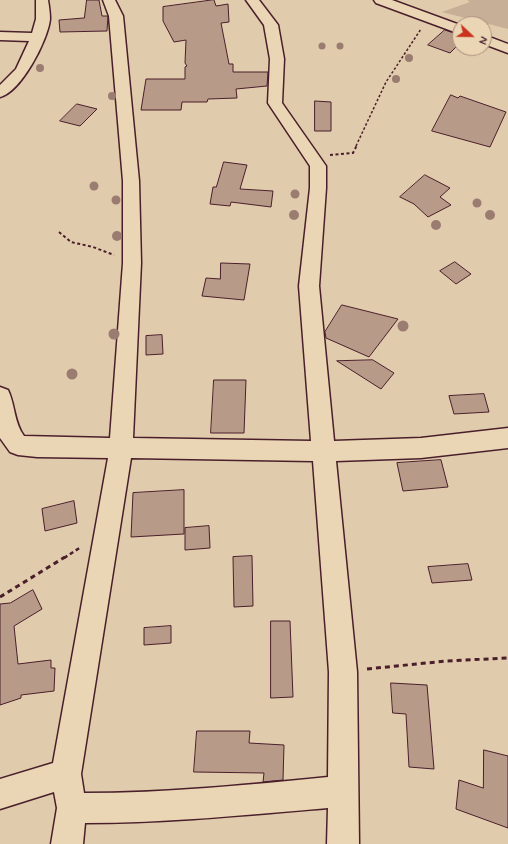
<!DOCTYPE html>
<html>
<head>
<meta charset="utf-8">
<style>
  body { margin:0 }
  #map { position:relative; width:508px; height:844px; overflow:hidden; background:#e0cbac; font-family:Mynerve,sans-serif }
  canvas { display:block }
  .north { position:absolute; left:452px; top:16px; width:40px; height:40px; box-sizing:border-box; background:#ead6b4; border:1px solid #aa8d7d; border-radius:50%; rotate:112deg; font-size:11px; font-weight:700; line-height:16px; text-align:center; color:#4a1f2b }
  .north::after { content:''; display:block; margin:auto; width:14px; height:18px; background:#c8321e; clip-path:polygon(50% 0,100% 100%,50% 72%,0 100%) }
</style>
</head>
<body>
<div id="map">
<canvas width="508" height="844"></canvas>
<div class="north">N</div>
</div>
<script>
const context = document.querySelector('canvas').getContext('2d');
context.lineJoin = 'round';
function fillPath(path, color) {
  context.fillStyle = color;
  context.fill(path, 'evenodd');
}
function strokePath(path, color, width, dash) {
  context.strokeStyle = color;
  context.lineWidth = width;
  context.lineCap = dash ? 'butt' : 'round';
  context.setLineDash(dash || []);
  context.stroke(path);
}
fillPath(new Path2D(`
  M467,0h41v29l-66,-17 28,-10z`), '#c7ae96');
const building = new Path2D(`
  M87,0h12l3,16h6l-1,15 -47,1 -1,-12 25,-2z
  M214,0l2,6 12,-2 1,18 -8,1 8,41h4v8h35l-1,14 -31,3 1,9 -29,1 -1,3h-25l-1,8h-40l5,-31h39v-12l2,-1 -2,-3 1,-23 -12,2 -11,-21v-14z
  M445,30l15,5v8l-10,10 -22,-8z
  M451,95l7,3 2,-2 46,16 -16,35 -58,-16z
  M315,101l16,1v29h-16z
  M77,104l20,5 -17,17 -20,-5z
  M224,162l23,3 -7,24 33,2 -2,16 -40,-5 -1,4 -20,-2 3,-17h3z
  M425,175l25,13 -10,9 11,8 -23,12 -14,-13 -14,-7z
  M455,262l16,12 -15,10 -16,-13z
  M221,263l29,1 -6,36 -42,-4 4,-18 14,1z
  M342,305l56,14 -29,38 -43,-19 -1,-6z
  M162,335l1,19 -17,1v-19z
  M373,360l21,13 -13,16 -44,-28z
  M214,380h32l-2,53h-33z
  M484,394l5,18 -35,2 -5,-18z
  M441,460l7,27 -45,4 -6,-28z
  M184,490v44l-53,3 2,-44z
  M74,501l3,22 -32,8 -3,-22z
  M209,526l1,22 -25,2v-22z
  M252,556l1,50 -19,1 -1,-50z
  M468,564l4,16 -40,3 -4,-16z
  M33,590l9,19 -28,17 4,38 33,-4v8h4l-1,23 -33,4v3l-21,7v-101l10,-1z
  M271,621h19l3,76 -22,1z
  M171,626v17l-27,2v-17z
  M391,683l36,2 7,84 -25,-2 -3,-53 -13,-1z
  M197,731h53l-1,12 35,2 -1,35 -20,2 1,-9 -70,-1z
  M484,750l24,6v72l-52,-19 3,-29 24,8z`);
fillPath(building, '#b79a88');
strokePath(building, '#4a1f2b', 1);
const minor = new Path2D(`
  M36,0h12c1,6 2,13 2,19 -2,21 -29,73 -50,78v-12l16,-16 13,-28 -29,-1v-8l32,1 4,-14z
  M103,0h12l8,16 16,165 2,82 -8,175 178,3 -12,-155 11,-98v-22l-42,-63 2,-44 -6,-34 -18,-25h13l19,25 6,34 -2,44 44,63v22l-7,98 15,155 87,-3 87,-10v20l-87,10 -85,3 21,211 2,172h-32l1,-36c-81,7 -162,15 -243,15l-2,21h-32l6,-36 -3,-16 -54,17v-30l53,-16 55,-305 -71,-1 -19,-2 -8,-3 -10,-14v-51l8,3c7,14 6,33 16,46l86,2 13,-175v-82l-14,-165zM131,458l182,3 16,211 -1,105c-81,8 -162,16 -244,16l-3,-19z
  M374,0h18l68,25v9l-84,-31z
  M484,35l24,9v9l-24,-9z`);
strokePath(minor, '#4a1f2b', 3);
strokePath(new Path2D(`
  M356,146l30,-64 35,-53`), '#4a1f2b', 1.5, [2.5, 2]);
strokePath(new Path2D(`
  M330,155l23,-2 4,-8
  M59,232l12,10 22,5 21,8`), '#4a1f2b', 2, [3, 2.5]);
strokePath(new Path2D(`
  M64,558l17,-11`), '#4a1f2b', 2.5, [4, 3]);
strokePath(new Path2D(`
  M0,597l65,-40
  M367,669l79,-8 62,-3`), '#4a1f2b', 3, [5, 4]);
fillPath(minor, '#ead6b4');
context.fillStyle = '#9b7c71';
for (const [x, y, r] of [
  [322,46,3.5],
  [340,46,3.5],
  [409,58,4],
  [40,68,4],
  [396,79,4],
  [112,96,4],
  [94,186,4.5],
  [295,194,4.5],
  [116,200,4.5],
  [477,203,4.5],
  [294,215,5],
  [490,215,5],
  [436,225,5],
  [117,236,5],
  [403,326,5.5],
  [114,334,5.5],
  [72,374,5.5]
]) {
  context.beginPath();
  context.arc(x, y, r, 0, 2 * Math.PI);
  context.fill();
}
</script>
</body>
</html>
